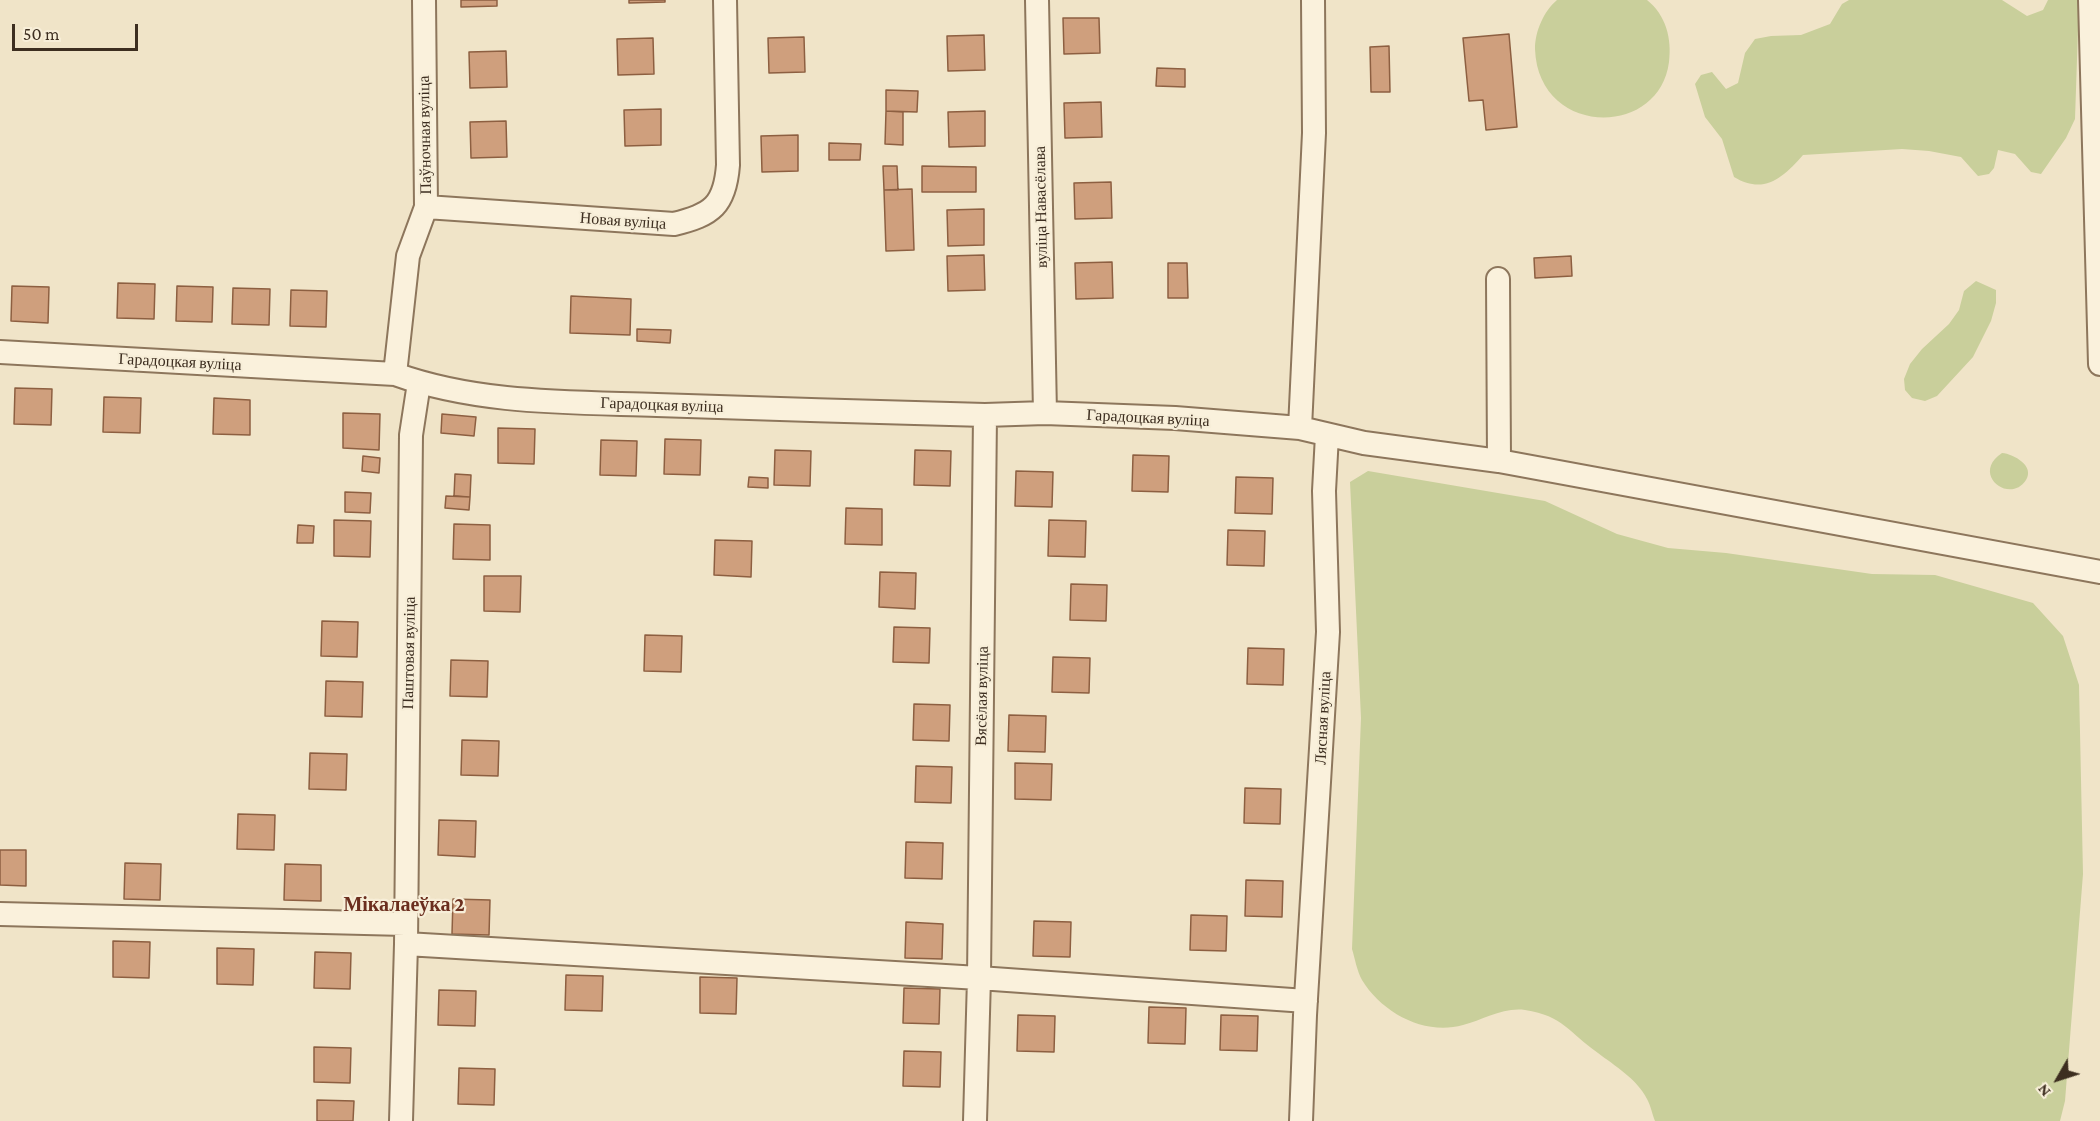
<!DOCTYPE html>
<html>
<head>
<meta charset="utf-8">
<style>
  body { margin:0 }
  #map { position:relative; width:2100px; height:1121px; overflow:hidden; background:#f0e4c8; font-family:"Crimson Pro",serif }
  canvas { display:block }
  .north { position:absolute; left:2028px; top:1049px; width:60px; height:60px; -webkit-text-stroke:4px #f7eed8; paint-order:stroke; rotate:231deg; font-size:16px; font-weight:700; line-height:24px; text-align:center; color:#3d2e20 }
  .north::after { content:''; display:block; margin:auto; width:21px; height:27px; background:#3d2e20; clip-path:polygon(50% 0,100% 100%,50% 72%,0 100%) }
  .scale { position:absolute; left:12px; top:24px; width:126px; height:27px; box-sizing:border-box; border:3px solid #3d2e20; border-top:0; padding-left:8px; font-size:18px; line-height:21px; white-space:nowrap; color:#3d2e20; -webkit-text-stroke:4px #f7eed8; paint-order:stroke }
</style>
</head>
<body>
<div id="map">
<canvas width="2100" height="1121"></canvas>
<div class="north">N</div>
<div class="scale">50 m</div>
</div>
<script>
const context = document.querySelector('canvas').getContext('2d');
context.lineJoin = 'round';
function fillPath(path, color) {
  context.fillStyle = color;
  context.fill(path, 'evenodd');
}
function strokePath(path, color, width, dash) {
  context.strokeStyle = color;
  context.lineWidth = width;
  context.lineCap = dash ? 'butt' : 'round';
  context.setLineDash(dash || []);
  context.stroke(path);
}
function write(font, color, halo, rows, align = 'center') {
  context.font = font + ' "Crimson Pro",serif';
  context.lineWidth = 4.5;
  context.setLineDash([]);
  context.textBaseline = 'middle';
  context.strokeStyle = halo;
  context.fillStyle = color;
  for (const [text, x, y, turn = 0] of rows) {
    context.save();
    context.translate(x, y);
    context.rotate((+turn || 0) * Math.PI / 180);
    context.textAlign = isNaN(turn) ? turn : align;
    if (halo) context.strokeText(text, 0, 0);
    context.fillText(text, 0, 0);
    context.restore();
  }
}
fillPath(new Path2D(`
  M1557,0h90c19,15 25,39 22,62 -10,77 -131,75 -134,-13 0,-18 9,-38 22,-49z
  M1849,0h153l25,16 16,-6 5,-10h31l-4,119 -9,19 -25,36 -10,-2 -16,-18 -17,-4 -4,18 -5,6 -11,2 -17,-19 -32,-6 -27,-2 -99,6c-20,23 -39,40 -69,22l-12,-38 -17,-22 -10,-33 6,-9 11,-3 14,17 12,-6 7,-30 10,-14 16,-3 30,-1 29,-11 12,-20z
  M1976,281l20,9v13l-5,18 -18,36 -36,39 -12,5 -13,-3 -7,-8 -1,-11 6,-15 12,-15 27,-25 10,-14 5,-19z
  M2002,453c12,1 33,13 24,27 -16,25 -56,-6 -24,-27z
  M1368,471l177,30 72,33 51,14 58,5 146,21 63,1 98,28 30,33 16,49 4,189 -18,227 -5,20h-405c-3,-7 -4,-15 -8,-22 -10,-20 -32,-33 -49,-46 -30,-21 -34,-37 -73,-43 -22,-3 -42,10 -62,15 -38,11 -81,-12 -101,-45 -5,-9 -7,-21 -10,-31l9,-231 -11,-236z`), '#c9cf9b');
const building = new Path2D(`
  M461,0h36v6l-36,1z
  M629,0h36v2l-36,1z
  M1063,18h36l1,35 -36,1z
  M1509,34l8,93 -31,3 -3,-30 -14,1 -6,-63z
  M984,35l1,35 -37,1 -1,-35z
  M804,37l1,35 -36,1 -1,-35z
  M653,38l1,36 -36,1 -1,-36z
  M1389,46l1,46h-19l-1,-45z
  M506,51l1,36 -37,1 -1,-36z
  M1157,68l28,1v18l-29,-1z
  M886,90l32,1 -1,21 -31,-1z
  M1101,102l1,35 -37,1 -1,-35z
  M661,109v36l-36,1 -1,-36z
  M886,111l17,1v33l-18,-1z
  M985,111v35l-36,1 -1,-35z
  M506,121l1,36 -36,1 -1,-36z
  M798,135v36l-36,1 -1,-36z
  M829,143l32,1 -1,16h-31z
  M883,166h14l1,24h-14z
  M922,166l54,1v25h-54z
  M1111,182l1,36 -37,1 -1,-36z
  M912,189l2,61 -28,1 -2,-61z
  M984,209v36l-36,1 -1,-36z
  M984,255l1,35 -37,1 -1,-35z
  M1571,256l1,20 -37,2 -1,-20z
  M1112,262l1,36 -37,1 -1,-36z
  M1168,263h19l1,35h-20z
  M118,283l37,1 -1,35 -37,-1z
  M12,286l37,1 -1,36 -37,-2z
  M177,286l36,1 -1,35 -36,-1z
  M233,288l37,1 -1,36 -37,-1z
  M291,290l36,1 -1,36 -36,-1z
  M571,296l60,3 -1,36 -60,-2z
  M637,329l34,1 -1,13 -33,-2z
  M15,388l37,1 -1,36 -37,-1z
  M104,397l37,1 -1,35 -37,-1z
  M214,398l36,2v35l-37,-1z
  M343,413l37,1 -1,36 -36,-2z
  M442,414l34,3 -2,19 -33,-3z
  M498,428l37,1 -1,35 -36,-1z
  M665,439l36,1 -1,35 -36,-1z
  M601,440l36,1 -1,35 -36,-1z
  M775,450l36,1 -1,35 -36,-1z
  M915,450l36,1 -1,35 -36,-1z
  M1133,455l36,1 -1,36 -36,-1z
  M363,456l17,2 -1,15 -17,-2z
  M1016,471l37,1 -1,35 -37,-1z
  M455,474l16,1 -1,22 -16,-1z
  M749,477l19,1v10l-20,-1z
  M1236,477l37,1 -1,36 -37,-1z
  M345,492l26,1 -1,20 -25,-1z
  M446,496l24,1 -1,13 -24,-2z
  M846,508l36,1v36l-37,-1z
  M334,520l37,1 -1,36 -36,-1z
  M1049,520l37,1 -1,36 -37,-1z
  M454,524l36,1v35l-37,-1z
  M298,525l16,1 -1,17h-16z
  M1228,530l37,1 -1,35 -37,-1z
  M715,540l37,1 -1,36 -37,-2z
  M880,572l36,1 -1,36 -36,-2z
  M484,576h37l-1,36 -36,-1z
  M1071,584l36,1 -1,36 -36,-1z
  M322,621l36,1 -1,35 -36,-1z
  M894,627l36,1 -1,35 -36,-1z
  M645,635l37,1 -1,36 -37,-1z
  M1248,648l36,1 -1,36 -36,-1z
  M1053,657l37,1 -1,35 -37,-1z
  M451,660l37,1 -1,36 -37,-1z
  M326,681l37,1 -1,35 -37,-1z
  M914,704l36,1 -1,36 -36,-1z
  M1009,715l37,1 -1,36 -37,-1z
  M462,740l37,1 -1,35 -37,-1z
  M310,753l37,1 -1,36 -37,-1z
  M1015,763l37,1 -1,36 -36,-1z
  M916,766l36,1 -1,36 -36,-1z
  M1245,788l36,1 -1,35 -36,-1z
  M238,814l37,1 -1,35 -37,-1z
  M439,820l37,1 -1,36 -37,-2z
  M906,842l37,1 -1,36 -37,-1z
  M0,850h26v36l-26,-1z
  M125,863l36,1 -1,36 -36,-1z
  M285,864l36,1v36l-37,-1z
  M1246,880l37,1 -1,36 -37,-1z
  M453,899l37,1 -1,35 -37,-1z
  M1191,915l36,1 -1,35 -36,-1z
  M1034,921l37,1 -1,35 -37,-1z
  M906,922l37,2 -1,35 -37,-1z
  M113,941l37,1 -1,36 -36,-1z
  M217,948l37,1 -1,36 -36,-1z
  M315,952l36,1 -1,36 -36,-1z
  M566,975l37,1 -1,35 -37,-1z
  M700,977l37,1 -1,36 -36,-1z
  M904,988l36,1 -1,35 -36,-1z
  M439,990l37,1 -1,35 -37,-1z
  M1149,1007l37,1 -1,36 -37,-1z
  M1018,1015l37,1 -1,36 -37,-1z
  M1221,1015l37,1 -1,35 -37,-1z
  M314,1047l37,1 -1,35 -36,-1z
  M904,1051l37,1 -1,35 -37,-1z
  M459,1068l36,1 -1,36 -36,-1z
  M317,1100l37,1 -1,20h-36z`);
fillPath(building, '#cf9f7d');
strokePath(building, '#8d5f41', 1.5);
const minor = new Path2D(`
  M1037,0l8,413
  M2090,0l10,364
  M426,207l248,17c38,-9 51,-19 54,-59l-3,-165
  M1498,279l1,182
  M0,352l395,22c83,30 174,28 262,31 109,4 219,7 328,10l60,-2 130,5 125,10 64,15 135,18 601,111
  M395,374l13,-118 18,-49 -2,-207
  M1300,428l14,-295 -1,-133
  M0,914l405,10
  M406,944l573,34 327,23
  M401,1121l5,-177 5,-509 8,-52
  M975,1121l4,-143 6,-563
  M1301,1121l4,-106 23,-383 -4,-141 3,-56`);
strokePath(minor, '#8d765c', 26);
strokePath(minor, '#faf1dc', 22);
write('16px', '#3d2e20', '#f7eed8', [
  ["Паўночная вуліца",425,135,-91],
  ["вуліца Навасёлава",1041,207,-91],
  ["Новая вуліца",623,221,4],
  ["Гарадоцкая вуліца",180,362,3],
  ["Гарадоцкая вуліца",662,405,2],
  ["Гарадоцкая вуліца",1148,418,3],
  ["Паштовая вуліца",409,653,-89],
  ["Вясёлая вуліца",982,696,-89],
  ["Лясная вуліца",1323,718,-87]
]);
write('bold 20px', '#6b2e1e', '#f7eed8', [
  ["Мікалаеўка 2",404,905]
]);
</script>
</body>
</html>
